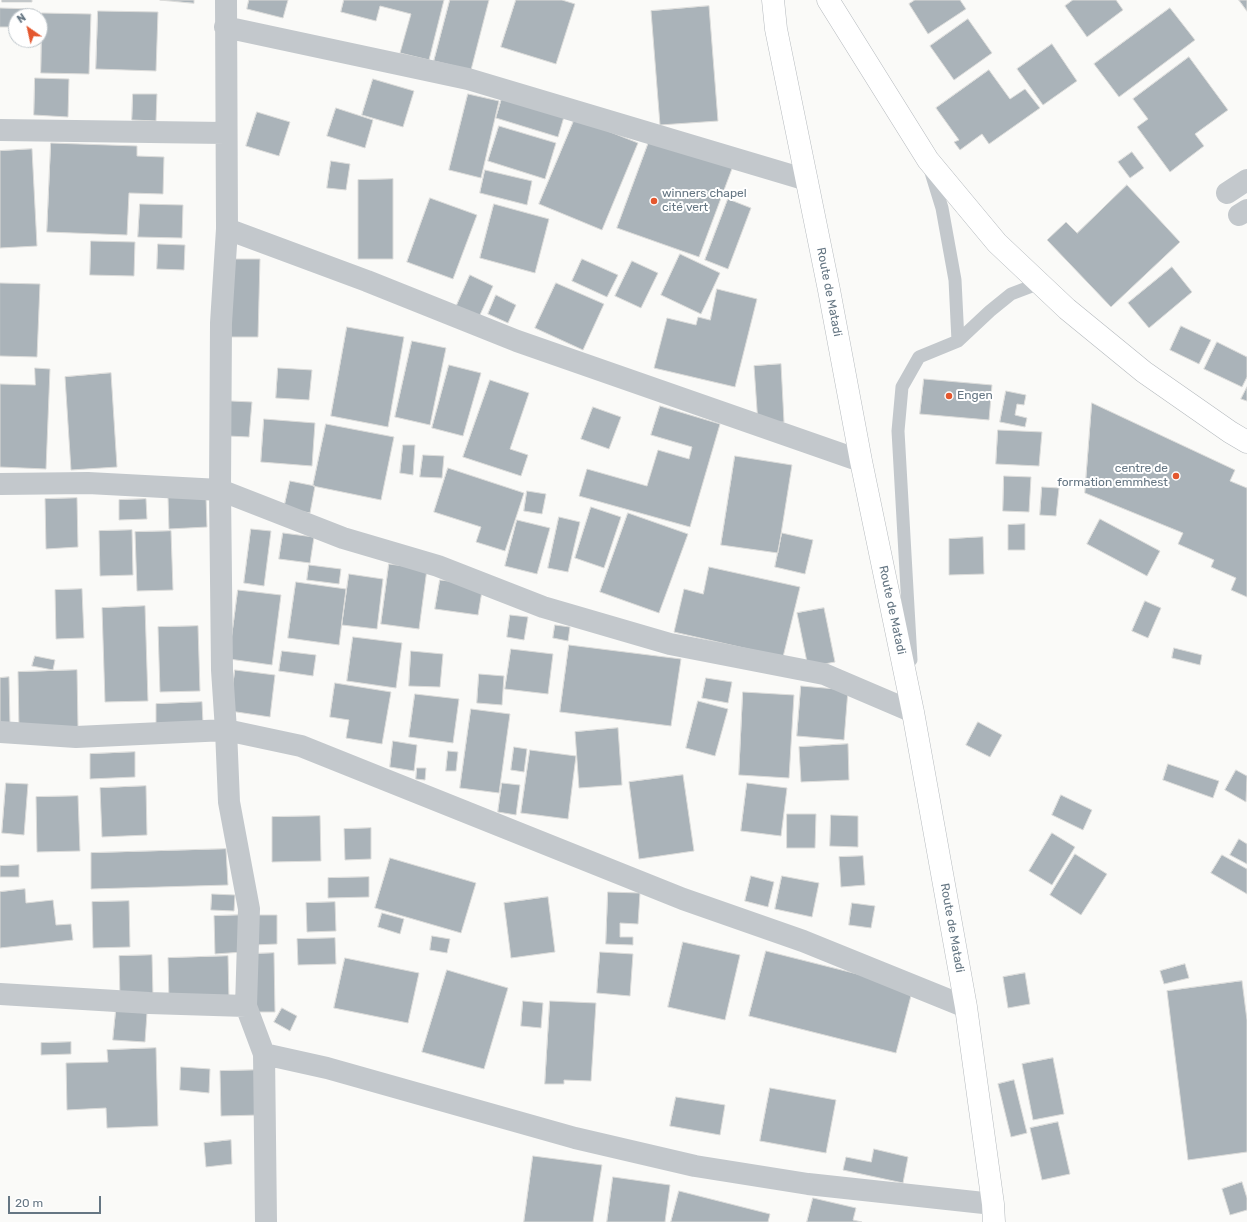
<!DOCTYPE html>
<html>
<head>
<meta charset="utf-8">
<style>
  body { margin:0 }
  #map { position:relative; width:1247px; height:1222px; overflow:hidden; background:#fafaf8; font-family:Rubik,sans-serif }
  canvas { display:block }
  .north { position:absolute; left:8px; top:8px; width:40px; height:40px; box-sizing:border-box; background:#fff; border:1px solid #c1c8cd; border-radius:50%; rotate:326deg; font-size:11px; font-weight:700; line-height:16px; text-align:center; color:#657683 }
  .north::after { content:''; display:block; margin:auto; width:14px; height:18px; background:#e4572e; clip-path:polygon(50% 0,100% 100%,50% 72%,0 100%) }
  .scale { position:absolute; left:8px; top:1196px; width:93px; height:18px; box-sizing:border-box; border:2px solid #657683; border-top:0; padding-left:5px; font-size:12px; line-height:14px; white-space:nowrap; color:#657683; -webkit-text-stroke:3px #fff; paint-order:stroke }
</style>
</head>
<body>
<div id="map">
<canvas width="1247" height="1222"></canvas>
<div class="north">N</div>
<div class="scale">20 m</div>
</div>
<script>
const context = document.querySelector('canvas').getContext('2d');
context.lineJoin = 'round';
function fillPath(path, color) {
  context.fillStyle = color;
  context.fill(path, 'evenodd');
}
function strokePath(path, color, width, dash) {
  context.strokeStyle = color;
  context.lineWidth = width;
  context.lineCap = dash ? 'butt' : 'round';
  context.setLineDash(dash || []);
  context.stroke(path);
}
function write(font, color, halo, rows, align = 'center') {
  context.font = font + ' Rubik,sans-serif';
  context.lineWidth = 4;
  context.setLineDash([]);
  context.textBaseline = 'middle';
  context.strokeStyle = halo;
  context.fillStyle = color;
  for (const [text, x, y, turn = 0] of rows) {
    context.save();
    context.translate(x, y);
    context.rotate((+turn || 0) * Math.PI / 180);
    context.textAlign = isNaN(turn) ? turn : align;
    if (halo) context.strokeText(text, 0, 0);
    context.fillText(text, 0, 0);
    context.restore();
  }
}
const building = new Path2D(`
  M2,0h30v2h-30z
  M160,0h34v3z
  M249,0h39l-5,18 -36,-9z
  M344,0h100l-15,60 -29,-7 11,-39 -31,-8 -4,15 -35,-9z
  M450,0h39l-18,70 -37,-9z
  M516,0h46l13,4 -19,60 -55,-17z
  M915,0h45l6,9 -38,25 -19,-30z
  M1073,0h43l7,10 -36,27 -22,-31z
  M1239,0h8v11z
  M709,6l9,115 -58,4 -9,-114z
  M0,8l34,1 -1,7h-17v11h-16z
  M1170,8l25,32 -76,57 -25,-33z
  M98,11l60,1 -2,59 -60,-2z
  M42,13l49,1 -2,60 -48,-1z
  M968,19l24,34 -38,27 -24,-34z
  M1052,44l25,37 -34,24 -26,-36z
  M1189,57l39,53 -33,24 9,12 -34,26 -33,-45 11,-8 -15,-20z
  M989,70l21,29 15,-10 15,19 -51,36 -7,-10 -22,16 -6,-8 5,-2 -23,-32z
  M35,78l34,1 -1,38 -34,-2z
  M373,79l41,12 -11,36 -41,-12z
  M504,91l62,19 -8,27 -62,-19z
  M133,94h24l-1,27 -24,-1z
  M468,94l31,7 -18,77 -32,-8z
  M336,108l37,12 -8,28 -38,-12z
  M257,112l33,10 -11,34 -33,-10z
  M575,118l63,25 -36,87 -63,-26z
  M499,126l57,17 -11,36 -57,-18z
  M651,136l82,30 -34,91 -82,-29z
  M51,143l86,3v10l27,1 -1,37 -34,-1 -2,42 -80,-3z
  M32,149l5,97 -37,2v-97z
  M1132,152l12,16 -14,10 -12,-16z
  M331,161l19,3 -4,26 -19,-2z
  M485,170l47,11 -5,24 -47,-12z
  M393,179v80h-35v-79z
  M1127,185l53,57 -69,65 -64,-67 19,-18 11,11z
  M430,198l47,17 -24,64 -46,-17z
  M728,199l23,9 -23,61 -23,-9z
  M140,204l43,1 -1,33 -44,-1z
  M494,204l55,15 -14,54 -55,-15z
  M91,241l44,1 -1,34 -44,-1z
  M158,244l27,1 -1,25 -27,-1z
  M680,254l40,19 -19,41 -40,-19z
  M231,259h29l-2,78h-29z
  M582,259l36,16 -11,22 -35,-16z
  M632,261l26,12 -17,35 -26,-12z
  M1172,267l20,25 -43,36 -21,-25z
  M470,275l23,11 -14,31 -23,-10z
  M0,283l40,1 -3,73 -37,-1z
  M556,283l48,21 -21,46 -48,-22z
  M717,289l40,10 -22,88 -81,-19 13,-50 29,7 2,-8 12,3z
  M496,295l20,10 -8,18 -20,-9z
  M1181,326l30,14 -12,24 -29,-14z
  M347,327l57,10 -16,90 -57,-11z
  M412,341l34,7 -16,77 -35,-8z
  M1217,342l30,15v20l-5,10 -38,-18z
  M781,364l3,58 -26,2 -4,-58z
  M449,365l32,8 -18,63 -31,-8z
  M35,368l15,1 -4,100 -46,-2v-83l35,1z
  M278,368l34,2 -3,30 -33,-2z
  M111,373l6,94 -46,3 -6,-93z
  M924,379l68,6 -3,35 -69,-6z
  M490,380l39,13 -19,56 18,6 -7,21 -58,-19z
  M1247,387v14l-6,-2z
  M1006,391l20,4 -2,10 -7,-1 -2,11 12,3 -2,9 -25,-5z
  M231,401l21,1 -3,35 -21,-1z
  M1092,403l143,67 -5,11 17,7v109l-16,-7 5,-12 -25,-11 3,-7 -36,-16 5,-11 -98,-40z
  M660,406l60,18 -30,103 -111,-31 8,-27 60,17 11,-36 31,9 3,-12 -41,-12z
  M593,407l28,10 -12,32 -28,-10z
  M264,419l51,4 -3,43 -51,-4z
  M326,424l68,13 -13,63 -68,-14z
  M998,430l44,2 -3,34 -43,-2z
  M403,445h12l-2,30 -13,-2z
  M423,455l21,1 -2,22 -22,-1z
  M735,456l57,9 -14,88 -57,-8z
  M448,468l76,25 -19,58 -29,-9 5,-15 -47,-15z
  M1004,476l27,1 -2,35 -26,-1z
  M290,481l25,5 -5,27 -26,-5z
  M1042,487l17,1 -3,28 -16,-1z
  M527,491l19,3 -4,20 -18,-3z
  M206,496l1,31 -38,2 -1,-32z
  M77,498l1,49 -32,2 -1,-50z
  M146,499l1,20 -28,1v-20z
  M591,507l30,10 -17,51 -29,-10z
  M628,513l60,21 -29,79 -59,-21z
  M559,517l21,5 -12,50 -20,-4z
  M1100,519l60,32 -13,25 -60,-32z
  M517,520l33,8 -13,46 -32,-8z
  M1025,524v26h-17v-25z
  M251,529l20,2 -7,55 -20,-3z
  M132,530l1,45 -33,1 -1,-45z
  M171,531l2,59 -36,1 -2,-59z
  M283,533l31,4 -4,26 -31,-4z
  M782,533l31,7 -8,34 -30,-7z
  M983,537l1,37 -35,1v-36z
  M389,564l38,5 -8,60 -38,-5z
  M309,565l32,4 -2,15 -32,-4z
  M709,567l91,20 -17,70 -109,-25 10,-43 19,5z
  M349,574l34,5 -6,50 -35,-4z
  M440,580l43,5 -5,30 -43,-6z
  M296,582l50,7 -7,56 -51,-7z
  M82,589l2,49 -28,1 -1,-49z
  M238,590l43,5 -9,70 -43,-6z
  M1145,601l16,7 -13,30 -16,-7z
  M145,606l3,95 -43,1 -3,-94z
  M824,608l11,54 -27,5 -11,-54z
  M510,615l18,2 -4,23 -17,-3z
  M555,625l15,2 -2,14 -15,-3z
  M198,626l2,65 -40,1 -2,-65z
  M353,637l49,6 -6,45 -49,-7z
  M569,645l112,14 -10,67 -111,-14z
  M1174,648l28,7 -2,10 -28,-7z
  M511,649l42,5 -5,40 -43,-5z
  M282,651l34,4 -3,21 -34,-5z
  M411,651l32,3 -3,33 -31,-1z
  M35,656l20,4 -2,10 -21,-4z
  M77,670l1,57 -59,2 -1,-57z
  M235,670l40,5 -5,42 -40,-6z
  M479,674l25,2 -2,29 -25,-2z
  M9,677l1,47 -10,1v-47z
  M706,678l26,4 -4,21 -26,-5z
  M335,683l56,9 -9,52 -36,-6 3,-18 -19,-3z
  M801,686l47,4 -4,50 -47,-4z
  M743,692l51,3 -5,83 -50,-3z
  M415,694l44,5 -6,44 -44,-6z
  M698,701l30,8 -13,47 -29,-8z
  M202,702l1,21 -47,1v-20z
  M471,709l39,5 -11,79 -39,-5z
  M978,722l24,13 -12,22 -24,-12z
  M618,728l4,57 -43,3 -4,-56z
  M393,741l24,4 -3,26 -24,-4z
  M848,744l1,36 -48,2 -2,-35z
  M514,747l13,2 -3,23 -13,-2z
  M530,750l46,6 -8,63 -47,-6z
  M448,751l10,1 -2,19h-10z
  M135,752v25l-45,2v-25z
  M1168,764l51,17 -6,17 -50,-18z
  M417,768h9l-1,12 -9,-1z
  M1236,770l11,6 -1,26 -21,-12z
  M683,775l11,76 -55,8 -10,-77z
  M6,783l22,1 -4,51 -22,-2z
  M502,783l18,2 -4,30 -18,-3z
  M747,783l40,5 -6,48 -40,-5z
  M146,786l1,49 -45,2 -2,-49z
  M1061,795l31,15 -9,20 -31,-15z
  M78,796l2,55 -43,1 -1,-55z
  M787,814h29l-1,34h-28z
  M831,815l27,1v31l-28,-1z
  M320,816l1,45 -49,1v-45z
  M371,828v31l-26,1 -1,-31z
  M1052,833l23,14 -23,38 -23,-14z
  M1239,839l8,5v20l-17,-9z
  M226,849l2,36 -137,4v-36z
  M1075,854l32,20 -26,41 -31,-20z
  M1222,855l25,14v25l-36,-21z
  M863,856l2,29 -24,2 -2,-30z
  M390,858l86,25 -15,50 -86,-25z
  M19,865v12h-19v-11z
  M751,876l23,6 -6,25 -23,-6z
  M782,876l37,7 -7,34 -37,-8z
  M369,877v20l-41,1v-20z
  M25,889l1,14 27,-3 3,25 15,-1 2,16 -73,8v-56z
  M608,892l32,1 -2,31 -18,-1v14h13v8l-27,-1z
  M212,894l23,1 -1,16 -23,-1z
  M548,897l7,55 -44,6 -7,-55z
  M129,901l1,46 -37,1 -1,-46z
  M335,902l1,29 -29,1 -1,-29z
  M852,903l23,3 -4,22 -22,-3z
  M382,913l22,6 -4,15 -22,-7z
  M242,915l1,37 -28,2 -1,-38z
  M252,915h25v29l-24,1z
  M432,936l18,3 -3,14 -17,-3z
  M335,938l1,26 -38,1 -1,-26z
  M683,942l57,13 -15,65 -57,-13z
  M766,951l147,37 -17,65 -147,-37z
  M600,952l33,2 -3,42 -33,-3z
  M274,953l1,59h-23l-2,-58z
  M152,955l1,41 -33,1 -1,-41z
  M228,956l1,43 -60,2 -1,-43z
  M345,958l74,15 -11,50 -74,-15z
  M1185,964l4,14 -25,6 -4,-13z
  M447,970l61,18 -24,81 -62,-17z
  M1025,973l5,31 -22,4 -5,-31z
  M1242,981l5,39v132l-59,8 -21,-169z
  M523,1001l20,2 -2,25 -20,-2z
  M550,1001l46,2 -5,78 -27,-1v4h-19z
  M282,1008l15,8 -7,15 -16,-9z
  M116,1010l31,3 -2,29 -32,-2z
  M71,1042v12l-30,1v-12z
  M156,1048l2,78 -51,2 -1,-20 -39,2 -1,-47 42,-1 -1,-12z
  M1053,1058l11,56 -31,6 -11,-56z
  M181,1067l29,2 -1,24 -29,-3z
  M258,1070l1,45 -38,1 -1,-45z
  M1014,1080l13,53 -16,4 -13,-53z
  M770,1088l66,12 -10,53 -66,-12z
  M676,1097l49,8 -5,30 -50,-9z
  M1058,1122l12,52 -28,6 -12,-52z
  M231,1140l1,24 -26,3 -2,-24z
  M874,1149l34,8 -5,26 -60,-13 3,-13 25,5z
  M533,1156l69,9 -9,57h-69z
  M613,1177l57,8 -5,37h-58z
  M1242,1182l5,16v12l-17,5 -8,-26z
  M679,1191l91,23 -2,8h-97z
  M813,1198l43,10 -3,12 9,2h-55z`);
fillPath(building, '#aab3b9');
strokePath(building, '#dcdcda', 1);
const highway = new Path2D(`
  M773,0l3,29 53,261 32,171 52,251 53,295 27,197 1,18
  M828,0l100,160 69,83 70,66 77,63 86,60 17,10`);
strokePath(highway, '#b4b9bd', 23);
strokePath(new Path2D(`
  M930,169l12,39 13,72 3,61
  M911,660l-13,-229 4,-44 17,-30 39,-16 32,-30 21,-17 29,-11`), '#c3c8cc', 13);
strokePath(new Path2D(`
  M226,0l1,229 -6,94 -1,167 2,180 4,60 3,72 20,107 -3,97 18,48 2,168
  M225,27l243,52 339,101
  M0,130l225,3
  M1227,193l20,-13
  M1239,215l8,-5
  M227,229l140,52 150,60 344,120
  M0,484l88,-1 132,7 123,48 95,28 105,41 127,37 154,30 89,38
  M0,732l76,5 150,-7 75,16 382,153 120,42 163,66
  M0,994l149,9 97,3
  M264,1054l63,14 248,70 120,28 113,18 185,20`), '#c3c8cc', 22);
strokePath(highway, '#fff', 22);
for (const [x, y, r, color] of [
  [654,201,4,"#e4572e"],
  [949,396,4,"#e4572e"],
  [1176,476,4,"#e4572e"]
]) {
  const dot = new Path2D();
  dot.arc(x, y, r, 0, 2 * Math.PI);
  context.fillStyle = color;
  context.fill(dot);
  strokePath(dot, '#fff', 1.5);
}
write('12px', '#657683', '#fff', [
  ["winners chapel",662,194],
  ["cité vert",662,208],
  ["Engen",957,396],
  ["centre de",1168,469,"right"],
  ["formation emmhest",1168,483,"right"]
], 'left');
write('12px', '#657683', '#fff', [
  ["Route de Matadi",829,292,79],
  ["Route de Matadi",892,610,78],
  ["Route de Matadi",952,928,80]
]);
</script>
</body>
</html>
